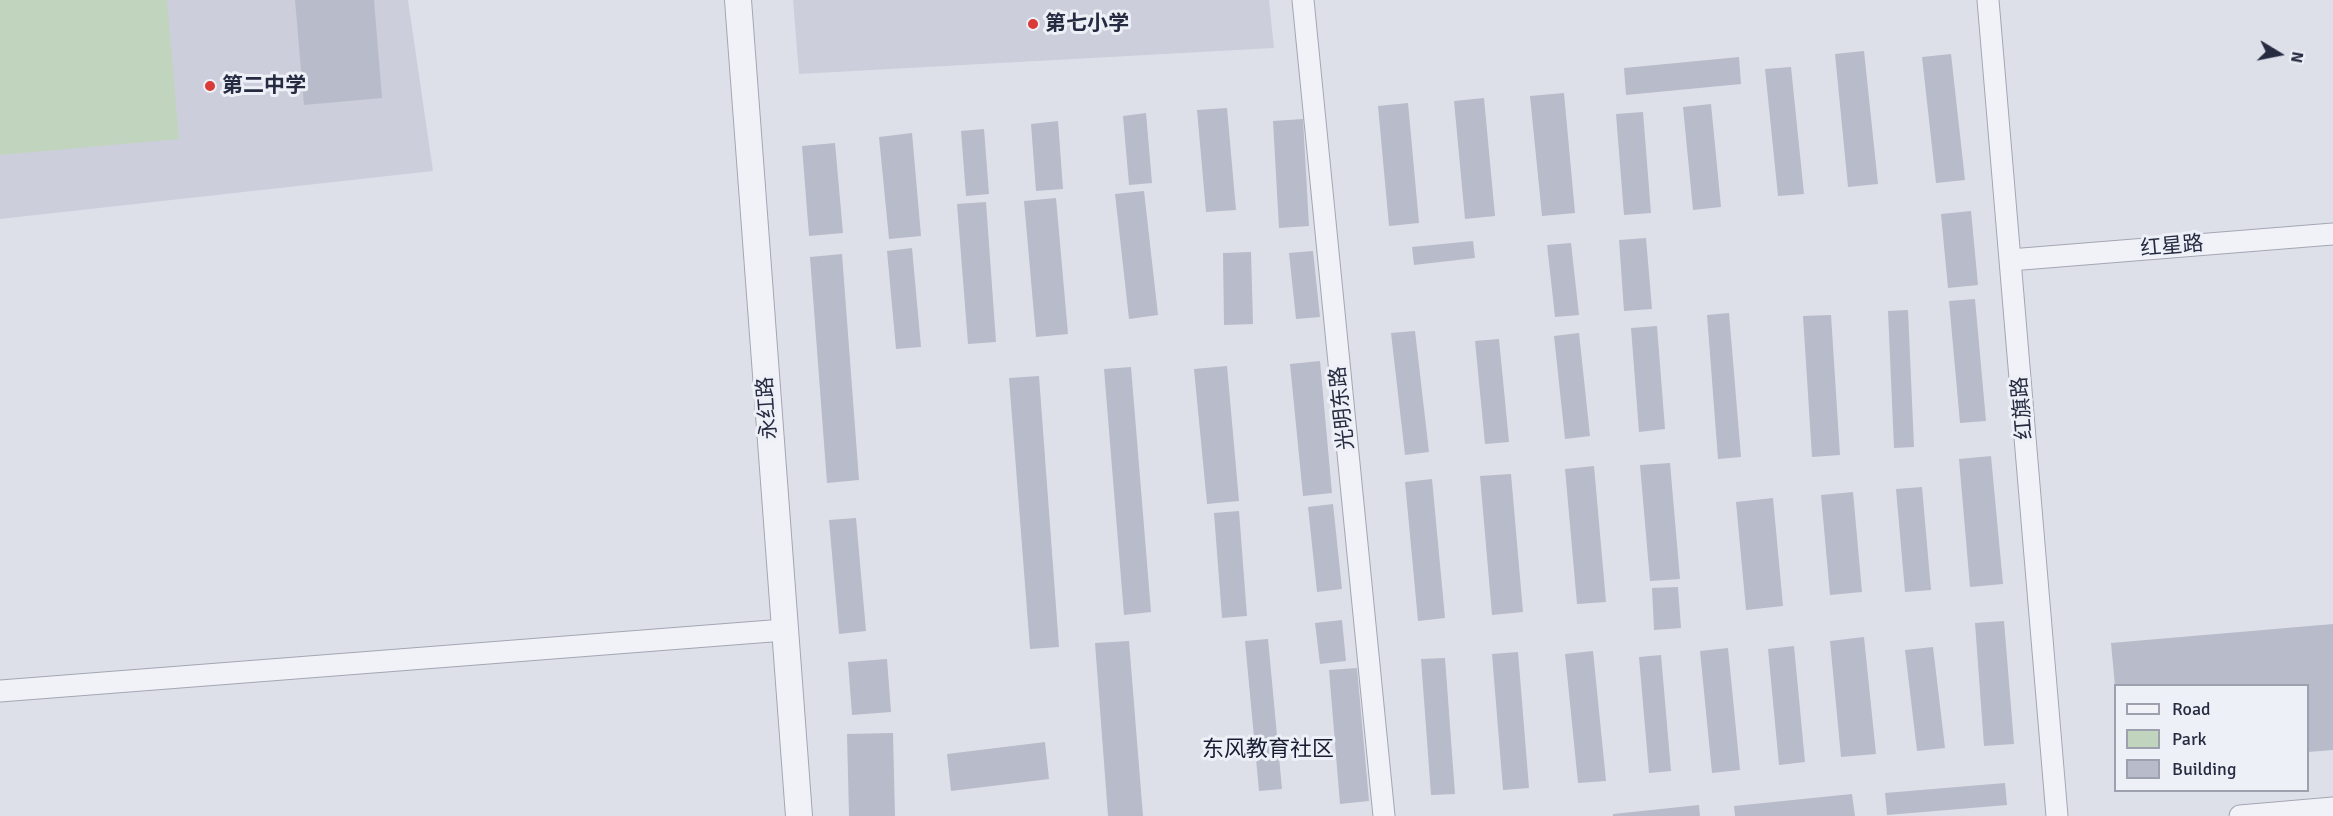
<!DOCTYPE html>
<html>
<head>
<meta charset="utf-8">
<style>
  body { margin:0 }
  #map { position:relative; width:2333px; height:816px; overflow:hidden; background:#dee0e9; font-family:Signika,sans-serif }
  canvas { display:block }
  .legend { position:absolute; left:2114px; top:684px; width:195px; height:108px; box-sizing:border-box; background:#edf0f6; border:2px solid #9da1ae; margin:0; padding:8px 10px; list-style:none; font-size:18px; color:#262b41 }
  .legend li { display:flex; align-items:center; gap:12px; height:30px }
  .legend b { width:30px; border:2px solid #9da1ae }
  .north { position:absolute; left:2249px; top:24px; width:60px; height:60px; -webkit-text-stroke:4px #edf0f6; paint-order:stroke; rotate:100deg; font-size:16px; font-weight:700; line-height:24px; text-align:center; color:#262b41 }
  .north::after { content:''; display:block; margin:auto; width:21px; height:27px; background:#262b41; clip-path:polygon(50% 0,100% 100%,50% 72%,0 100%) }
</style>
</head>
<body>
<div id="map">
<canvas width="2333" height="816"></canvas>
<ul class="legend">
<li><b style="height:8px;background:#f1f2f7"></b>Road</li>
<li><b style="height:16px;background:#c0d4be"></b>Park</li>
<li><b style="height:16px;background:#b8bbc9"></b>Building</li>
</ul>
<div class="north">N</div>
</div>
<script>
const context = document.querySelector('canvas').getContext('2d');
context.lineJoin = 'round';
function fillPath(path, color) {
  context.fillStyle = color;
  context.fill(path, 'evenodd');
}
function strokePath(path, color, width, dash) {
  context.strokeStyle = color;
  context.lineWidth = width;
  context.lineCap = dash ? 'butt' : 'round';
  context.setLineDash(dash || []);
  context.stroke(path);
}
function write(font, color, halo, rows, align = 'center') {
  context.font = font + ' Signika,"Noto Sans SC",sans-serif';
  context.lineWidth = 6;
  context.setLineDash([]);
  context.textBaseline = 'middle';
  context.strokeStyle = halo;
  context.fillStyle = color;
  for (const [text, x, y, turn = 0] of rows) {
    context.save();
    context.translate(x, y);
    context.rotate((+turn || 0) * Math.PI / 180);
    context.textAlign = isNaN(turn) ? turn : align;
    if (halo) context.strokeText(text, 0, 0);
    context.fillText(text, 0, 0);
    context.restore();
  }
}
fillPath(new Path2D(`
  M0,0h408l25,171 -433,48z
  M793,0h476l5,48 -475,26z`), '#cccfdb');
fillPath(new Path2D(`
  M0,0h167l12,139 -179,16z`), '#c0d4be');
fillPath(new Path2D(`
  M295,0h79l8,98 -78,7z
  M1864,51l14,133 -30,3 -13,-133z
  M1951,54l14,126 -29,3 -14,-126z
  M1739,57l2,27 -115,11 -2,-27z
  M1791,67l13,127 -26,2 -13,-127z
  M1564,93l11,120 -33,3 -12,-120z
  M1484,98l11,118 -30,3 -11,-118z
  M1408,103l11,120 -30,3 -11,-120z
  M1711,104l10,103 -28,3 -10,-103z
  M1227,108l9,102 -30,2 -9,-102z
  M1643,112l8,101 -27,2 -8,-101z
  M1146,113l6,70 -23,2 -6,-69z
  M1303,119l6,107 -30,2 -6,-107z
  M1058,121l5,68 -27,2 -5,-67z
  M984,129l5,65 -23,2 -5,-65z
  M912,133l9,103 -32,3 -10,-102z
  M835,143l8,90 -34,3 -7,-90z
  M1144,191l14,124 -29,4 -14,-125z
  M1056,198l12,136 -32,3 -12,-136z
  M986,202l10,140 -28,2 -11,-140z
  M1971,211l7,74 -30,3 -7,-74z
  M1646,238l6,71 -28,2 -5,-71z
  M1473,241l2,17 -61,7 -2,-18z
  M1571,243l8,72 -24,2 -8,-72z
  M912,248l9,99 -25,2 -9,-98z
  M1313,251l7,66 -24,2 -7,-66z
  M1251,252l2,72 -29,1 -1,-72z
  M842,254l17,226 -32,3 -17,-226z
  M1975,299l11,122 -26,2 -11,-122z
  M1908,310l6,137 -20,1 -6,-137z
  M1729,313l12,144 -23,2 -11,-144z
  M1831,315l9,140 -28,2 -9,-141z
  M1657,326l8,103 -26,3 -8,-104z
  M1415,331l14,121 -24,3 -14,-122z
  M1579,333l11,103 -25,3 -11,-103z
  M1499,339l10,103 -24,2 -10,-103z
  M1320,361l12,132 -29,3 -13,-132z
  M1227,366l12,135 -32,3 -13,-135z
  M1131,367l20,245 -27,3 -20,-246z
  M1039,376l20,271 -29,2 -21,-271z
  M1991,456l12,128 -33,3 -11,-128z
  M1670,463l10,116 -30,2 -10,-116z
  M1594,466l12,136 -29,2 -12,-135z
  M1511,474l12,138 -31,3 -12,-139z
  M1432,479l13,139 -27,3 -13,-139z
  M1922,487l9,103 -26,2 -9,-103z
  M1853,492l9,100 -32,3 -9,-100z
  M1773,498l10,108 -37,4 -10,-108z
  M1333,504l9,85 -25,3 -9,-85z
  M1239,511l8,105 -25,2 -8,-105z
  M856,518l10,113 -27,3 -10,-114z
  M1678,587l3,41 -27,2 -2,-42z
  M1342,620l4,41 -26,3 -5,-41z
  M2004,621l10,123 -30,2 -9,-123z
  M2333,624v126l-25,2v-66h-193l-4,-43z
  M1864,637l12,117 -35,3 -11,-116z
  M1268,639l14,150 -23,2 -14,-150z
  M1129,641l14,175h-35l-13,-173z
  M1794,646l11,116 -26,3 -11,-116z
  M1933,647l12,101 -28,3 -12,-101z
  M1728,648l12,122 -28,3 -12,-122z
  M1593,651l13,130 -28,2 -13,-129z
  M1518,652l11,136 -26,2 -11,-136z
  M1661,655l10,116 -22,2 -10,-116z
  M1445,658l10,136 -24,1 -10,-136z
  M887,659l4,53 -39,3 -4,-53z
  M1357,668l12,133 -29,3 -11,-134z
  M893,733l2,83h-46l-2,-82z
  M1045,742l4,37 -98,12 -4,-37z
  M2005,783l2,22 -120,10 -2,-22z
  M1852,794l3,22h-120l-1,-10z
  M1699,805l1,11h-87v-2z`), '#b8bbc9');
const minor = new Path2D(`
  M1303,0l81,816
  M1988,0l69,816
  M2010,260l323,-26
  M0,691l784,-61
  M2240,816l93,-8`);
const tertiary = new Path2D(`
  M738,0l61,816`);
strokePath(minor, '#a3a6b3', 23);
strokePath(tertiary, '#a3a6b3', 28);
strokePath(minor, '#f1f2f7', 21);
strokePath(tertiary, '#f1f2f7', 26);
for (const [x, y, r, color] of [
  [1033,24,6,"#da3b37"],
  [210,86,6,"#da3b37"]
]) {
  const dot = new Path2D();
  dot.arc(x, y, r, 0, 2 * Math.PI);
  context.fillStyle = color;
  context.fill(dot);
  strokePath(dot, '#edf0f6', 2);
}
write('bold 21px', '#262b41', '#edf0f6', [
  ["第七小学",1045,24],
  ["第二中学",222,86]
], 'left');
write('21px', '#262b41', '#edf0f6', [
  ["红星路",2172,247,-5],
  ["永红路",768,408,-94],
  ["光明东路",1343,408,-96],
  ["红旗路",2023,408,-95]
]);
write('22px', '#181c32', '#edf0f6', [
  ["东风教育社区",1268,750]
]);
</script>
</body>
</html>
